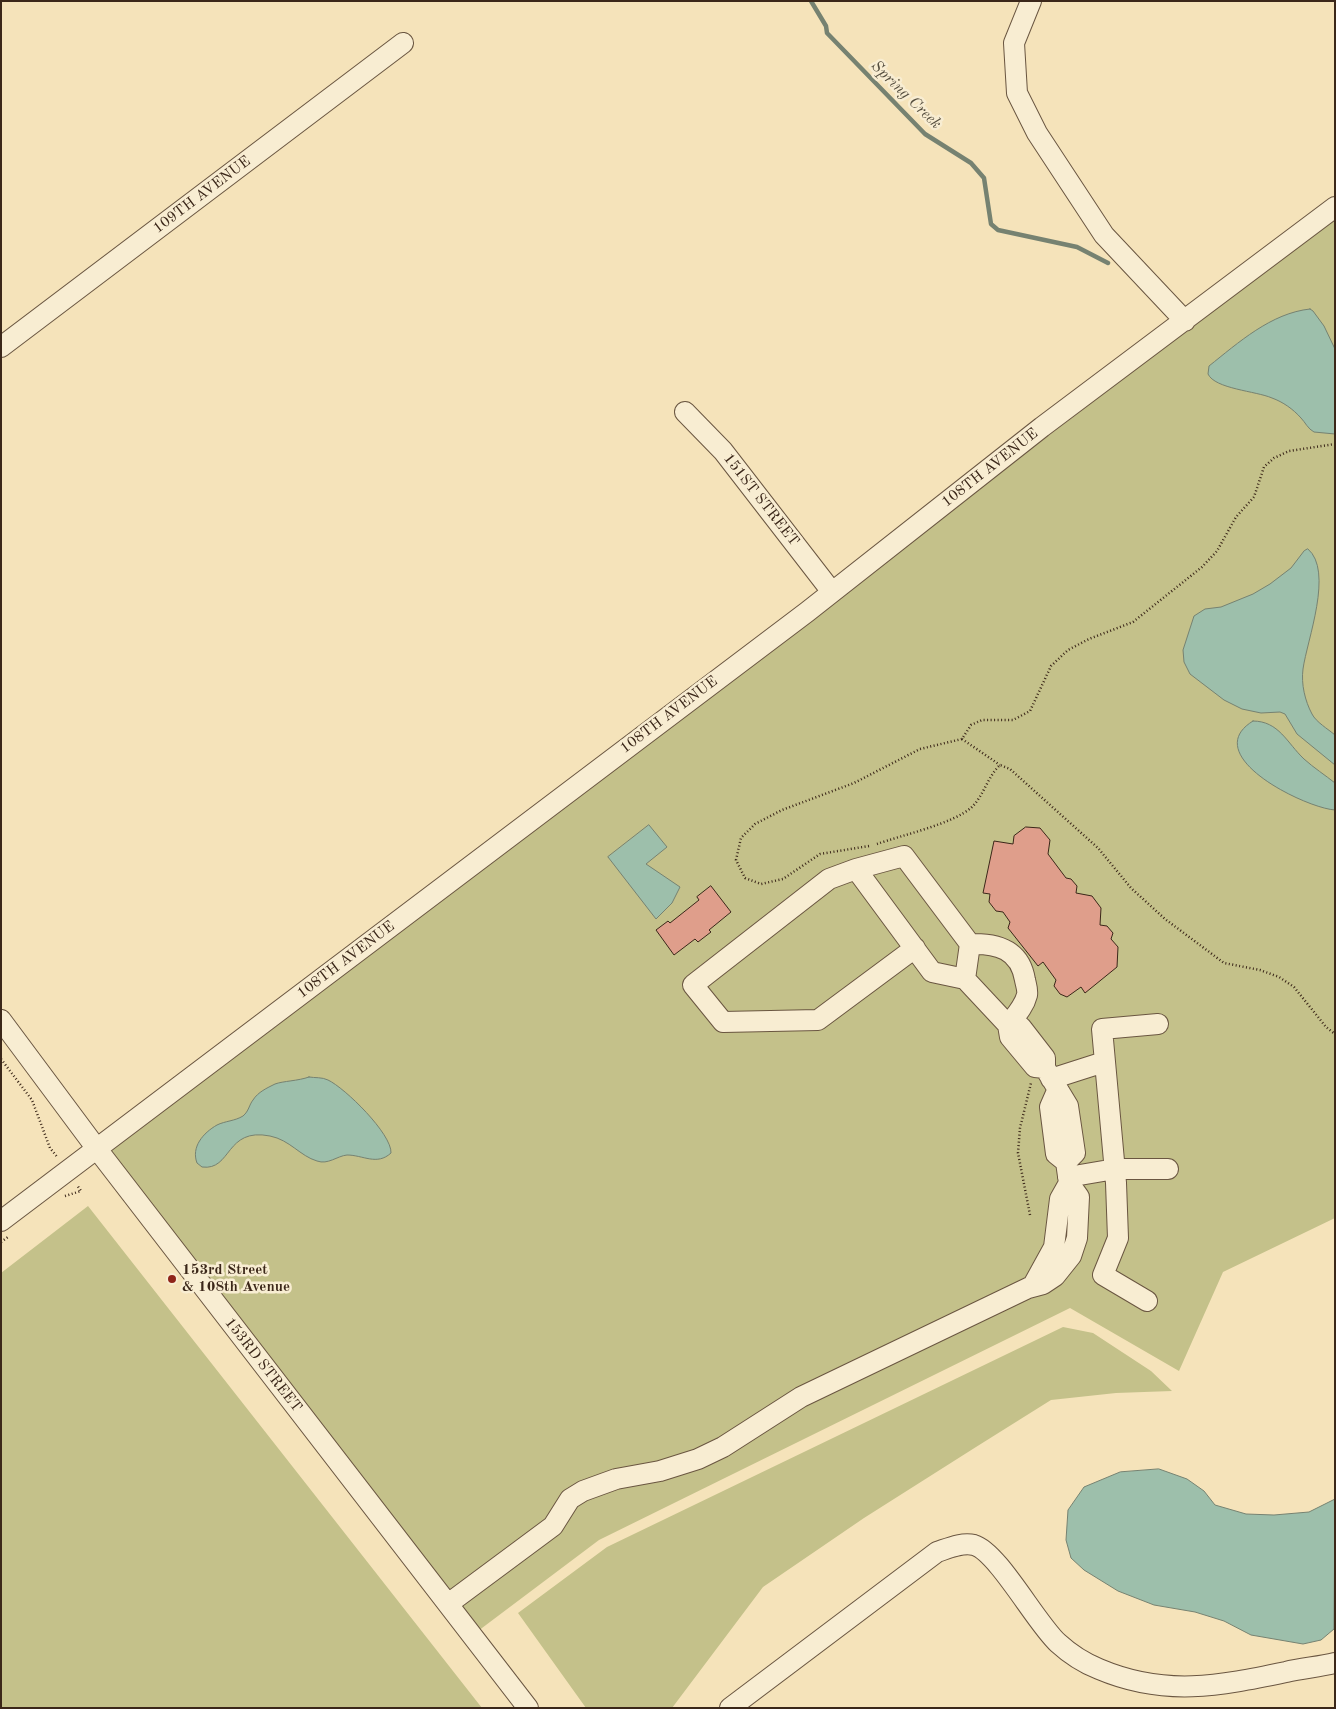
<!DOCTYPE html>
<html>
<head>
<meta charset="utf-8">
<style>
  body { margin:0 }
  #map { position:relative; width:1336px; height:1709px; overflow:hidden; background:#f5e3ba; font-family:"Old Standard TT",serif }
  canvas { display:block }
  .frame { position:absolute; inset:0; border:2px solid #3b2719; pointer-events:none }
</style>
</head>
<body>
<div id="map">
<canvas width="1336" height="1709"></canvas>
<div class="frame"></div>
</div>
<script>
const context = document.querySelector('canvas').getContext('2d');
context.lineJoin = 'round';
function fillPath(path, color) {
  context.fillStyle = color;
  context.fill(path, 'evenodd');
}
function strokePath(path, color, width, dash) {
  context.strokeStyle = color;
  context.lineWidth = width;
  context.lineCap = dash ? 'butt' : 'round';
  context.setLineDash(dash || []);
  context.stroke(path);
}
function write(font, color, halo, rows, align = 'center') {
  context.font = font + ' "Old Standard TT",serif';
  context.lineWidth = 5;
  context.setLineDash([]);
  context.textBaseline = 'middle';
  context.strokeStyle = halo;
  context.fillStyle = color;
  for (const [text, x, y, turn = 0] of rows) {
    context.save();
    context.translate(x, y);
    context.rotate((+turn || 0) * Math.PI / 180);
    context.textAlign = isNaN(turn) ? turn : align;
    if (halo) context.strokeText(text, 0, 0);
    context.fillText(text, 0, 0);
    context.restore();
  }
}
fillPath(new Path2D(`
  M1335,218v1000l-112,54 -44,99 -109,-63 -471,232 -121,91 -370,-481z
  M88,1206l394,502h-481v-435z
  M1063,1327l30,6 58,38 21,20 -56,2 -65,7 -75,47 -112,71 -101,69 -91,121h-86l-68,-95 89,-66z`), '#c4c18a');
const water = new Path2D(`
  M1310,309l3,2 11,15 11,23v85l-21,-2c-6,-3 -9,-10 -13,-14 -8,-9 -18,-16 -29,-20 -16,-7 -57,-9 -64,-24l1,-8c29,-23 62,-53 101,-57z
  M1308,549c26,22 -1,91 -5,120 -2,15 2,32 9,45 4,8 16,15 23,21v30l-38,-31 -12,-20 -5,-2 -19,1 -19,-4 -18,-9 -34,-26 -6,-12 -1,-12 11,-34 11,-7 16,-2 32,-13 17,-10 21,-16 13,-17z
  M1253,721c26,0 34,22 51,38 10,9 21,16 31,24v27c-30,-2 -138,-55 -82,-89z
  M649,825l18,22 -21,17 34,23 -8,16 -16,16 -48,-62z
  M309,1077c6,1 13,0 19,3 17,8 64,54 63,73 -14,13 -28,2 -44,2 -10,1 -19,10 -30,6 -17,-5 -27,-21 -47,-25 -45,-9 -38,35 -68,31l-5,-4c-6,-16 6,-30 20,-38 8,-4 18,-4 26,-9 6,-5 6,-11 10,-16 5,-8 14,-12 22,-16 8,-3 23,-3 34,-7z
  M1159,1469l28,10 17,12 11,14 31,9 28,1 35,-3 26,-13 -1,130 -13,11 -18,4 -52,-9 -27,-14 -29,-9 -41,-7 -36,-14 -34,-21 -13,-12 -5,-18 2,-30 16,-23 36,-15z`);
fillPath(water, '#9dbfab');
strokePath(water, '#768271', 1);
strokePath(new Path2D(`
  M811,1l15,25 1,7 98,101 46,29 13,15 7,46 7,6 79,17 31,16`), '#768271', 4.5);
const building = new Path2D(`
  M1026,827l14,1 10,12 -2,14 18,24 5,1 6,7 -1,7 16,3 9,12 -1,17 7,1 6,7 -2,6 7,8 -1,20 -32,26 -4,-6 -14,10 -7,-3 -6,-8 2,-6 -13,-18 -5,4 -30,-38 2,-6 -7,-10 -7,-1 -7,-9 1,-8 -7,-1 11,-52 19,3 1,-8z
  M711,886l20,26 -22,18 2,2 -13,10 -3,-3 -21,16 -18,-25 12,-9 2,2 29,-23 -2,-3z`);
fillPath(building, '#df9e8b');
strokePath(building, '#3b2719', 1);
const minor = new Path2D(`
  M1031,1l-17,42 3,50 20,40 67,102 81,86
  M1,347l402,-304
  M685,412l38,39 109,141
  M856,869l48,-13 66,88 -5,35
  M970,944c27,-1 50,5 55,36 1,5 3,10 2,15 -3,12 -11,20 -19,30
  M915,948l-97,72 -95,2 -30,-37 136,-106 27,-10 76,103 33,7 43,46 2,12 25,30 10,1
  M1,1020l96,129 431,559
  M1008,1025l13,2 24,31v10l23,38 7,47 -9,9
  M1051,1079l53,-17
  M1068,1177l47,-8h53
  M1,1221l806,-609 235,-185 293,-220
  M1032,1287l22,-40 6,-48 9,-16
  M1147,1301l-44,-26 15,-37 -2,-55 -14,-154 56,-5
  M448,1604l105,-78 17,-27 13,-8 33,-12 44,-8 38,-12 25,-12 78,-50 227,-109 15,-4 12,-8 16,-20 6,-18 2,-41 -10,-14 -3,-21 -10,-8 -6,-47 7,-16
  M730,1708l207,-156c12,-4 25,-10 37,-7 24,7 62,78 84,98 12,11 26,20 41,26 66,28 120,17 187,3 16,-4 33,-5 49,-9`);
strokePath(minor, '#6a5641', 22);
strokePath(new Path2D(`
  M962,739l38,26
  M877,844c25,-9 76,-20 95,-37 12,-12 16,-31 28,-42l10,4 88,79 33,40 34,31 59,44 36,7 19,7 15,10 32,40 9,7
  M869,846l-49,8 -37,25 -22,5 -16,-6 -9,-18 5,-22 14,-14 27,-14 72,-27 66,-34 42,-10 9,-14 11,-5h31l17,-9 21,-45 17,-16 21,-11 44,-17 69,-55 15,-16 19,-34 18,-20 10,-30 10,-9 15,-7 46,-7
  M1,1059l31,41 18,48 8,10
  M65,1196l16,-5 -4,-6
  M1030,1215l-12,-62 2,-25 11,-45
  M1,1242l7,-5`), '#3b2719', 2.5, [1, 2.5]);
strokePath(minor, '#f8edd2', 20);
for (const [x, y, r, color] of [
  [172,1279,5,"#8f2418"]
]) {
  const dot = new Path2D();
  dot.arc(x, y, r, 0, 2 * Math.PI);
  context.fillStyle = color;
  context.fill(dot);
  strokePath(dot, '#f8edd2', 2);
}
write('15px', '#3b2719', '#f8edd2', [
  ["109TH AVENUE",202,195,-37],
  ["108TH AVENUE",990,468,-38],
  ["151ST STREET",761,500,52],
  ["108TH AVENUE",669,715,-37],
  ["108TH AVENUE",346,960,-37],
  ["153RD STREET",263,1365,52]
]);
write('bold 15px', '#3b2719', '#f8edd2', [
  ["153rd Street",182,1270],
  ["& 108th Avenue",182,1287]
], 'left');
write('italic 16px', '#544d3e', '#f8edd2', [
  ["Spring Creek",906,95,44]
]);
</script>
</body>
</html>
